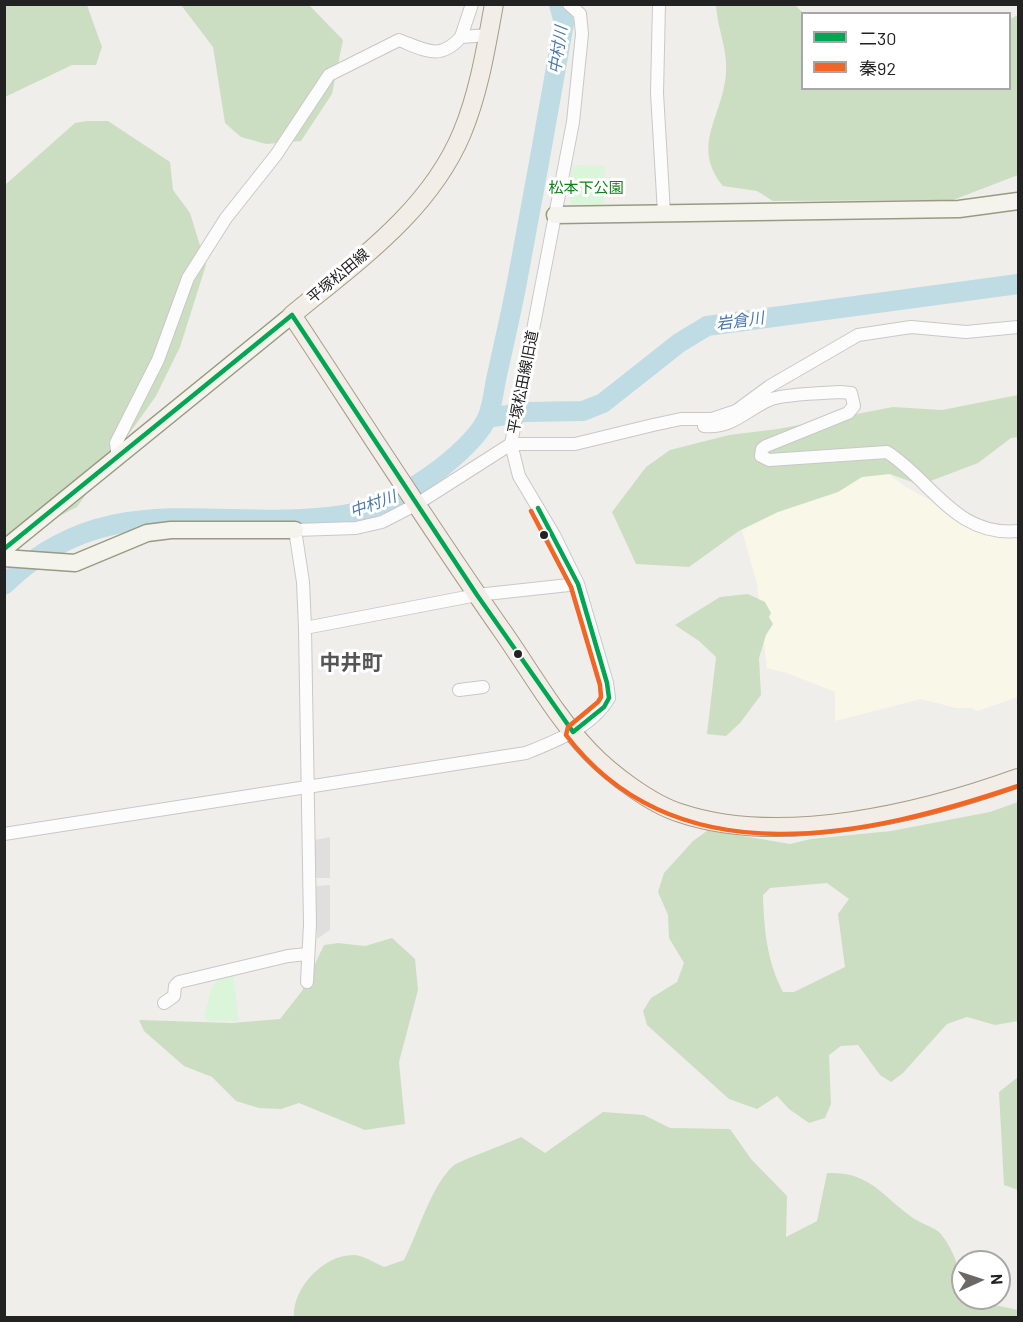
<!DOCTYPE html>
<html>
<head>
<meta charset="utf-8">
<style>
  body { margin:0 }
  #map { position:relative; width:1023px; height:1322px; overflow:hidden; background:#f0eeeb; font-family:Barlow,"Noto Sans JP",sans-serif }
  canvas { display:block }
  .frame { position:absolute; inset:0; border:6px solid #222; pointer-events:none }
  .legend { position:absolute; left:801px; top:12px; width:210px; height:78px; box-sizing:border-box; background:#fff; border:2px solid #a7a7a7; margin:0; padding:8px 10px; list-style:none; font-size:18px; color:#222 }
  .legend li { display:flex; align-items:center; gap:12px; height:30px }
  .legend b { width:30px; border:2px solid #a7a7a7 }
  .north { position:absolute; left:951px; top:1250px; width:60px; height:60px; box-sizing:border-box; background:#fff; border:2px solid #a7a7a7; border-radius:50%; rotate:87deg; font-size:16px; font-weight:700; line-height:24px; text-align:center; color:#222 }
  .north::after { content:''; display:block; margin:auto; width:21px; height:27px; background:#6a6968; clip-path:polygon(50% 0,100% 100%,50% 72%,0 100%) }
</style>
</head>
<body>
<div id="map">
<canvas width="1023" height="1322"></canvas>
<div class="frame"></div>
<ul class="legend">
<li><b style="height:8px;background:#00a651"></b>二30</li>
<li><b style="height:8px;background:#f26522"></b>秦92</li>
</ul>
<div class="north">N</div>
</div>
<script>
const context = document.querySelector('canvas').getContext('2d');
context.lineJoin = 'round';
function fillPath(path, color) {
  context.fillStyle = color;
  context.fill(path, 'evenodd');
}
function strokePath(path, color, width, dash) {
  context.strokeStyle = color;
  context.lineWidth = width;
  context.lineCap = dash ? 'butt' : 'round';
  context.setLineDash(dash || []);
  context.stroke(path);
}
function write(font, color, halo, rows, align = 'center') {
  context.font = font + ' Barlow,"Noto Sans JP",sans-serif';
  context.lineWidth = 6;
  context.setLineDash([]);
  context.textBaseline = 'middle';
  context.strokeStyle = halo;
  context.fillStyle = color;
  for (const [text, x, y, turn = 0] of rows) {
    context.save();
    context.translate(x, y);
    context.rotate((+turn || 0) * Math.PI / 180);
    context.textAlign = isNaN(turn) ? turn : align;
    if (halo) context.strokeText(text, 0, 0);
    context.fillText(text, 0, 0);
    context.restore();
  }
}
fillPath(new Path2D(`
  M875,472l12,1 17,13 37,20 77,30v161l-41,14 -6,-3h-15l-35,-9 -86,22v-29l-48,-19 -20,-5 -10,-84 -21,-75z`), '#f8f7e8');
fillPath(new Path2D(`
  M4,5h83l15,42 -6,18h-24l-67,32z
  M181,5h128l34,35 -11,54 -31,47 -35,3 -25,-7 -16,-14 -12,-76z
  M716,5h79l8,8 -1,75h208v-69l8,-4v160l-65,25 -180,1 -16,-10 -34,-5c-33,-41 0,-69 3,-113 2,-24 -9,-45 -10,-68z
  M87,121h21l62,41 3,28 17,23 16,52 -26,82 -24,49 -79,111 -72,37v-359l70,-62z
  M1018,395v42l-7,1 -33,25 -58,22 -30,-11 -28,3 -24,15 -60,20 -39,19 -50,36 -53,-3 -24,-52 34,-45 24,-17 59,-15 49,-6 115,-22 49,3z
  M748,594l17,8 6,11 -2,4 4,7 -7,11 -7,23 2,37 -21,28 -14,13 -19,-2 9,-77 -17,-16 -24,-16 45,-28z
  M1018,802v219l-23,4 -28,-8 -20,7 -44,49 -12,9 -11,-7 -22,-30 -17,1 -12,9 2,49 -6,14 -16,5 -20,-14 -12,-13 -20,13 -28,-10 -82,-74 -4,-14 8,-13 26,-16 7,-19 -15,-25 -1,-23 -10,-23 6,-19 29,-32 15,-11 82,14 21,-5 80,-8 99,-19zM827,883l22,16 -11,15 7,53 -51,25h-11c-16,-31 -19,-62 -20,-97l7,-7z
  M392,938l23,21 3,31 -19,72 6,62 -40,6 -66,-27 -18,6 -22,-1 -23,-7 -24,-24 -28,-11 -40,-35 -5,-11 93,3 48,-4 22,-28 22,-46 14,-2 27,3z
  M1018,1077v113l-14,-5 -5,-93z
  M603,1112l41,3 26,13 60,1 21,30 36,37 -1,41 31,-16 10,-48c43,-2 55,23 86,45 8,6 22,9 28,16 14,18 22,42 22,64h11l2,3 42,9v7h-724c-2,-28 29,-62 59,-62 10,0 22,8 31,12l20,-7c14,-27 27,-74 49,-94 5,-5 56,-23 68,-29l24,16z`), '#cbdec1');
fillPath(new Path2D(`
  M573,165l32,1 -1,40 -32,-1 -5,-11z
  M233,972l6,49h-31l-4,-5c9,-25 3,-35 29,-44z`), '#daf5da');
fillPath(new Path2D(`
  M330,837v41h-14l-1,-38z
  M330,885v45l-13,9 -1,-53z`), '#e0dfde');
strokePath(new Path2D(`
  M488,418l37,-6 58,-1 20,-8 76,-60 28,-17 311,-42
  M4,585c104,-103 216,-51 340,-70 36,-6 69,-26 97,-47 15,-12 40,-34 47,-52 5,-13 6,-28 9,-41 7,-31 14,-62 20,-93 16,-86 32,-173 47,-259l-5,-19`), '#bfdbe3', 20);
const street = new Path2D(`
  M659,4l-2,89 7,120
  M461,37l11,-33
  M704,426c28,3 42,-16 65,-26 13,-6 54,-7 71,-8l11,1 3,13 -6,7 -82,33 -4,3 -1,7 8,4 118,-8c45,29 69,85 131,79
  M118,457l-2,-14 42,-83 30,-82 38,-60 50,-63 53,-80 70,-35c26,10 41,21 62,-3l28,-2
  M305,628l172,-33 101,-11
  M459,690l24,-3
  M4,834l522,-81c30,-12 66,-26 83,-55l-2,-15 -29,-99 -24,-49 -35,-59 -8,-32 62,-322 9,-88 -2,-20 -11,-10
  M307,982l3,-58 -5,-296 -2,-46 -8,-52 61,-2 26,-6 35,-18 94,-60h64l78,-19 28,-6h31l24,-8 34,-25 88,-51 53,-8 55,5 52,-5
  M164,1003l10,-7 1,-10 4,-4 109,-26 19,-2`);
const secondary = new Path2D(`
  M555,215l404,-6 59,-8
  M4,549l288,-234
  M4,558l71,5 72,-30 24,-3h124`);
const primary = new Path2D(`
  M494,4c-8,44 -15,88 -32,129 -33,79 -106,129 -170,182 70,106 138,213 211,317 28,40 53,85 87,120 21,22 61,52 90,61 101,34 241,0 338,-35`);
strokePath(street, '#c9c8c7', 14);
strokePath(secondary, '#999a82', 19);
strokePath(primary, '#a79c86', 20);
strokePath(street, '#fdfcfc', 12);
strokePath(secondary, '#f4f4ed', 16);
strokePath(primary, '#f3ede7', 18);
strokePath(new Path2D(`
  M4,549l288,-234 185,280 96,137 31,-25 5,-9 -2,-15 -29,-99 -40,-76`), '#00a651', 4.5);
strokePath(new Path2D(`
  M531,511l40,76 29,98 1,12 -3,5 -30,25 -2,8c111,146 304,101 452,51`), '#f26522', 4.5);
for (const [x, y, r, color] of [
  [544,535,5,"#222"],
  [518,654,5,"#222"]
]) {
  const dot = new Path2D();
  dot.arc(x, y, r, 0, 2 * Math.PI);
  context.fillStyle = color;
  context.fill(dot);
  strokePath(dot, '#fff', 2);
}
write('15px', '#0c8416', '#fff', [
  ["松本下公園",586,188]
]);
write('15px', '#222', '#fff', [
  ["平塚松田線",338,276,-40],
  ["平塚松田線旧道",523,382,-79]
]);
write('italic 16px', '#4a7aab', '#fff', [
  ["中村川",558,50,-82],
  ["岩倉川",740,321,-8],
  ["中村川",373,504,-20]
]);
write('bold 21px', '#555', '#fff', [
  ["中井町",351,663]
]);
</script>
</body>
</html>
